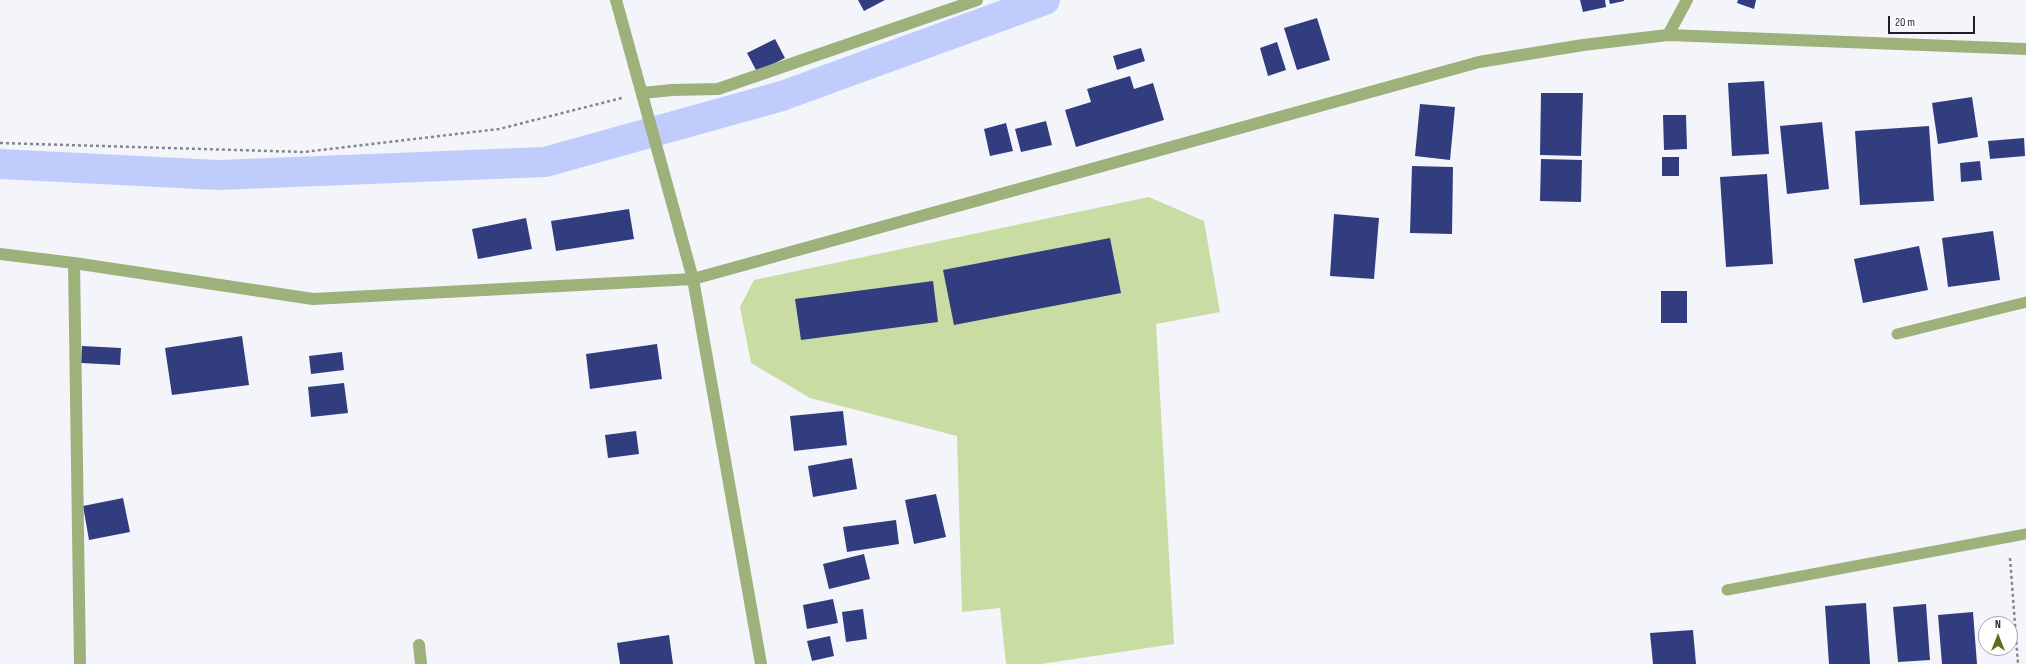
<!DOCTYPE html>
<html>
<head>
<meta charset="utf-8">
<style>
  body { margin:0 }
  #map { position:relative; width:2026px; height:664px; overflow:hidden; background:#f3f5fa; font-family:"Sofia Sans Condensed",sans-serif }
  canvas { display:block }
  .north { position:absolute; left:1978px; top:616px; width:40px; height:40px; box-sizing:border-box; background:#fff; border:1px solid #a4a5aa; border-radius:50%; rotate:0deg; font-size:11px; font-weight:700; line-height:16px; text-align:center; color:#1c1f2a }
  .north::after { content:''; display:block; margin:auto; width:14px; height:18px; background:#566d1d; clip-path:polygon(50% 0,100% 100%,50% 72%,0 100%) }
  .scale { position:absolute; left:1888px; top:16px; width:87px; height:18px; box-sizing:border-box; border:2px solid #1c1f2a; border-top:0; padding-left:5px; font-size:12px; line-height:14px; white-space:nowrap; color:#1c1f2a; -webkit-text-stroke:3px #fff; paint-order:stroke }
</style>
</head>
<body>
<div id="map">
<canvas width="2026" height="664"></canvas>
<div class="north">N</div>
<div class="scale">20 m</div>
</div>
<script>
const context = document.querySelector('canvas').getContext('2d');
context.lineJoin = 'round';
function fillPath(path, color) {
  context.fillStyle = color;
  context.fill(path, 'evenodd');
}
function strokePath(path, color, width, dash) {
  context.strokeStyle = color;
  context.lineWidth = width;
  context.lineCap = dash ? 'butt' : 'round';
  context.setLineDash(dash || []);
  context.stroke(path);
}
fillPath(new Path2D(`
  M1149,197l55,24 16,91 -64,12 18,320 -133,20h-35l-6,-56 -38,4 -5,-176 -147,-38 -59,-35 -11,-56 14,-27z`), '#c8dca4');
strokePath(new Path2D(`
  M0,164l219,11 326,-13 237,-66 263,-96`), '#c0cdfc', 30);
fillPath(new Path2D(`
  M858,0h27l-21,11z
  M1580,0h25l1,7 -23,5z
  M1609,0h15v1l-14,3z
  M1738,0h18l-2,9 -17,-6z
  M1317,18l13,42 -33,10 -13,-42z
  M775,39l10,19 -28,14 -10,-19z
  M1277,42l9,28 -18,6 -8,-28z
  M1141,48l4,13 -28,9 -4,-14z
  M1130,76l4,13 19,-6 11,37 -88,27 -11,-37 26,-8 -4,-13z
  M1764,81l5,73 -37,2 -4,-73z
  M1541,93h42l-2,63 -41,-1z
  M1972,97l6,40 -40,7 -6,-41z
  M1420,104l35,3 -5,53 -35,-4z
  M1663,115h23l1,34 -23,1z
  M1046,121l6,24 -31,7 -6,-23z
  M1822,122l7,67 -42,5 -7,-68z
  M1006,123l7,28 -23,5 -6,-27z
  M1929,126l5,75 -74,4 -5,-74z
  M2024,138l1,18 -35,3 -2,-18z
  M1662,157h17v19h-17z
  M1541,159l41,1 -1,42 -41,-1z
  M1980,161l2,19 -21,2 -1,-19z
  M1412,166l41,1 -1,67 -42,-1z
  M1767,174l6,90 -47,3 -6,-90z
  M629,209l5,30 -78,12 -5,-30z
  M1334,214l45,4 -5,61 -44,-3z
  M526,218l6,31 -54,10 -6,-30z
  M1993,231l7,49 -52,7 -6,-49z
  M1110,238l11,55 -167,32 -11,-55z
  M1919,246l9,44 -65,13 -9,-44z
  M933,281l5,41 -137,18 -6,-41z
  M1661,291h26v32h-26z
  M242,336l7,49 -77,10 -7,-47z
  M657,344l5,35 -72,10 -4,-35z
  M82,346l39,2 -1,17 -39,-2z
  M342,352l2,18 -33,4 -2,-18z
  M344,383l4,30 -37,4 -3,-30z
  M843,411l4,34 -53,6 -4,-35z
  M636,431l3,23 -31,4 -3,-23z
  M852,458l5,31 -44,8 -5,-31z
  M936,494l10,43 -32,7 -9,-44z
  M123,498l7,34 -41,8 -6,-34z
  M896,520l3,24 -52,8 -4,-25z
  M864,554l6,25 -41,10 -6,-25z
  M833,599l5,24 -31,6 -4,-24z
  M1866,603l4,61h-41l-4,-58z
  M1926,604l4,56 -32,2 -5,-55z
  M863,609l4,30 -21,3 -4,-30z
  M1973,612l4,52h-35l-4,-49z
  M1693,630l3,34h-43l-3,-31z
  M669,635l4,29h-53l-3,-21z
  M830,636l4,20 -22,5 -5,-20z`), '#313d7f');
strokePath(new Path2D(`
  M0,143l304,9 195,-23 123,-31
  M2010,558l8,106`), '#83868e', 2.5, [3, 3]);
strokePath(new Path2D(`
  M1897,334l129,-32
  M1727,590l299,-56`), '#9eb17b', 11);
strokePath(new Path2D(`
  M616,0l77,279 68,385
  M1668,35l19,-35
  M642,93l30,-3 46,-1 259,-89
  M0,254l74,9 239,36 380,-20 786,-217 104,-17 85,-10 358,14
  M74,263l6,401
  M419,645l2,19`), '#9eb17b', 12);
</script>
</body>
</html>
